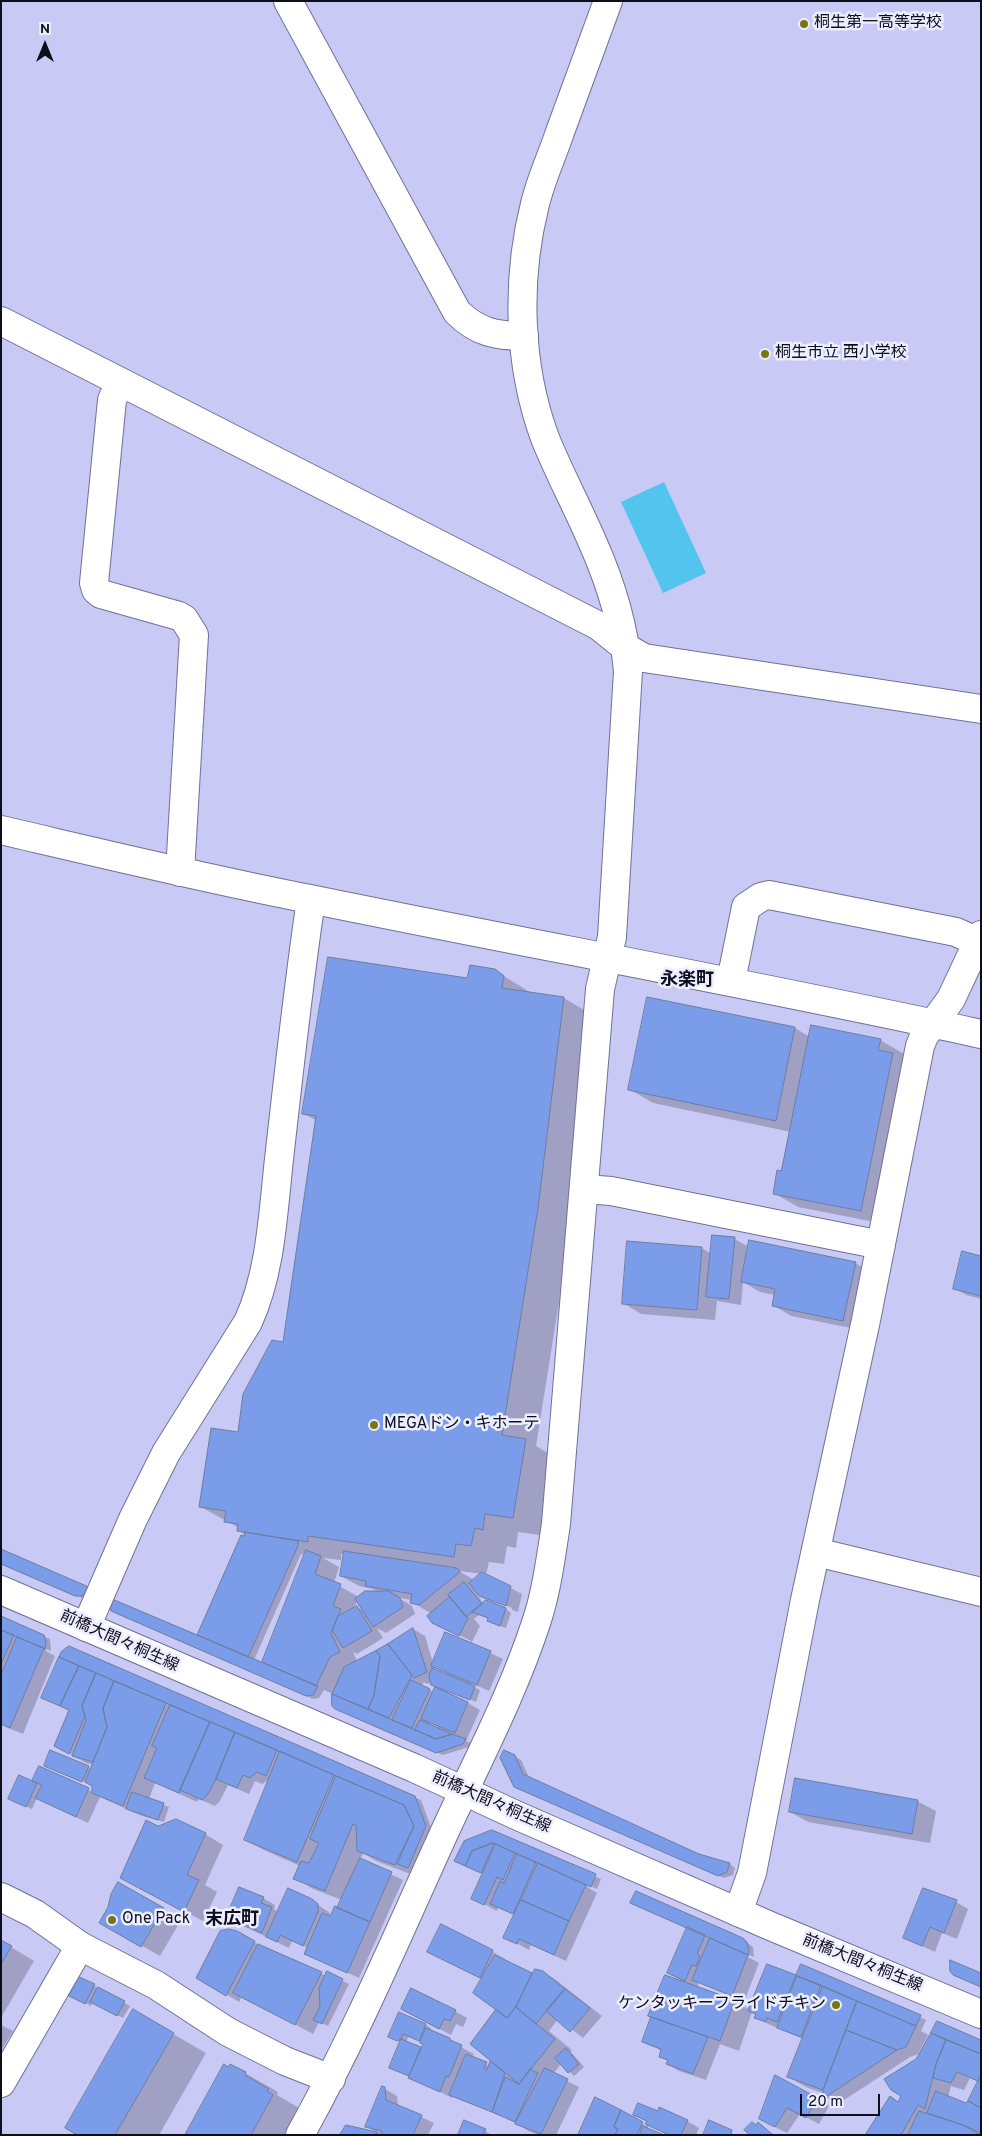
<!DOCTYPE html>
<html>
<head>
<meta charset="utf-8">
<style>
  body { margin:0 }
  #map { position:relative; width:982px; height:2136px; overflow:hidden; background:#c9c9f5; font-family:Overpass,sans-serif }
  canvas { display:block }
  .frame { position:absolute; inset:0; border:2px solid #0e0d1c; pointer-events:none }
  .north { position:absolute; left:20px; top:20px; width:50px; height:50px; -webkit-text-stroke:4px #ecedff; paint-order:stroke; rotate:0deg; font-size:14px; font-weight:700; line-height:20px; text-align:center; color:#0e0d1c }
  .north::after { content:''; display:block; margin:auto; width:18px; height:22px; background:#0e0d1c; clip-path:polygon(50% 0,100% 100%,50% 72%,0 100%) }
  .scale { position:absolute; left:800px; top:2094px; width:80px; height:22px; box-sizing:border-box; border:2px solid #0e0d1c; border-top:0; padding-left:6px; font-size:15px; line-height:18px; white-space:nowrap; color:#0e0d1c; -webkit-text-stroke:4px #ecedff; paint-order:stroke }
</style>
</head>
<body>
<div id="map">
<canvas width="982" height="2136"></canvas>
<div class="frame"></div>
<div class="north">N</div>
<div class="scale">20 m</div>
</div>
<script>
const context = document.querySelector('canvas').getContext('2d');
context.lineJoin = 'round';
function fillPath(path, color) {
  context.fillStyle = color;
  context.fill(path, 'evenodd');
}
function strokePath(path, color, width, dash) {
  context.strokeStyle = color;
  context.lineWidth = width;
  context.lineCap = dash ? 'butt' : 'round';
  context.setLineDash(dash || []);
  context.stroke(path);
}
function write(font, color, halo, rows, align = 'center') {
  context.font = font + ' Overpass,"Noto Sans JP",sans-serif';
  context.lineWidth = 5;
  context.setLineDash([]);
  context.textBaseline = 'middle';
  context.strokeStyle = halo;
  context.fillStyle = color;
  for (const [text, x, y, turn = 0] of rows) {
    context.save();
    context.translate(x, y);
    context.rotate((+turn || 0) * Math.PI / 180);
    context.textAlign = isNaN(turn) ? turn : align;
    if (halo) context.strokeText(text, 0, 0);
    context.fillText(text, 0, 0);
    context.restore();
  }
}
fillPath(new Path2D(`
  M664,482l42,91 -43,20 -42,-91z`), '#52c4ee');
fillPath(new Path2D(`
  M494,970l39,24 31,4 32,19 -25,210 -35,219 22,13 -12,77 -28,-4 -2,16 -9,-2 -3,18 -15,-2 -3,13 36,19 -4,18 -6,-2v-2l-24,-10v2l-13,-8 9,12 9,-1 11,4 7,6 -5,15 -12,-4 -6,-3 1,-2 -10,-4 -5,4 6,7 -9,18 32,15 -14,32 -18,-8v2l9,5 -4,12 -44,-20 -5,2 -3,-2 -2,4 12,6 34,11 12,7 -14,31 5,2 -2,4 -26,8 -100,-43 -10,-7v-11l-9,-4 -5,8 -6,1 -195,-85 80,22 47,-98 1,-3 -7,-4v-3l-38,-21 83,-164 33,-222 -14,-8 165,-133zM301,1554l4,1 -36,112 -15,-7zM341,1554h4l-4,22 18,10 14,3 6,3 -20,5 -25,-14 5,-16 -16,-9 18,2zM459,1571l23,3 -8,6zM399,1598l13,2v2l20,12 1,8 38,19v3l-38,19 -8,-27 -12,-7 -56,32 -4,-9 4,2 26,-16 -6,-10 9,5 29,-19 -3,-8zM357,1600l8,12 -8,-5 -3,2zM434,1666l15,9 -1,1 -12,-5zM430,1723l8,4v2l-9,-4z
  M648,998l147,30 15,9 70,3 24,14 -1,6 14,8 -32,156 -87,-17 -24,-14 8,-21 9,-40 -138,-29 -24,-14z
  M735,1239l12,7 -1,6 109,11 18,10 -12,57 -70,-14 -18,-11 2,-10 -15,-3 -17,-10 -2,23 -24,-4 -2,19 -74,-6 -18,-11 79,-55 9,6z
  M981,1257v42l-15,-4 -12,-7z
  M1,1563l95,29 -9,7 -5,-1z
  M1,1618l49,21 1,12 -5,-2v2l9,5 -32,78 -22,-9z
  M62,1653l359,147 11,30 -19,45 -37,-14 -13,-8 -3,7 43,20 -44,98 -53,-25 2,-5 -16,-7 -3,7 -62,-30 36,-20 12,7 -1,4 4,3 33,-12 19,13v6l12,-19 -29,-11 -18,-11 5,-12 -36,-16 -18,-10 25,-62 -9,6 -7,-3 -6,13 -21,-9 -8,16 -5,5 -16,-7 -2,3 -42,-19 -6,16 20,8 -5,15 -22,-6 -42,-19 -12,26 -51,-25 -5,11 -16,-7 16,-20 7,-15 54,25 1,-6 -6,-3 -37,-14 37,-2 3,2 2,-4 -7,-2 -31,-17 15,-35 -27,-14z
  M514,1756l7,4 8,17 170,78 31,9 5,4 -2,7 -9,3 -203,-88z
  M917,1801l19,10 -6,32 -122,-21 -18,-10z
  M158,1828l47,6 18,11 -18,40 12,7 -14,29 -63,-33z
  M492,1832l109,47 -4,10 -9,-4 -1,2 10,6 -31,68 -35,-16 -2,5 -24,-13 10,-22 -17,-8 -1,4 -24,-13 11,-24 -22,-10z
  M118,1884l63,36 -21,36 -60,-34 9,-14z
  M956,1902l12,7 -11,30 -15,-6 -7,19 -31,-14z
  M442,1926l51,26 12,7 -1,1 28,15 11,-3 13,8 46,36 -19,22 -25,-19 -9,12 23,19 -1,2 13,15 -10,9 -13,-12 -8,10 26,13 -23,48h-17l-11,-4 -11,-8 -64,-27 -1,2 -62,-31 11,-25 -11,-5 36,-12 5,3 -1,3 44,23 -2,4 18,8 7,-57 -14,-30 -42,-21zM409,2036l16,8 -4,5 -15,-7z
  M688,1928l54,11 11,8 1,10 -5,-2 -1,2 11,6 -15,39 -45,-20 -2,6 37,13 16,9 18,-45 28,11 5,-11 119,52 6,3 -5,11 7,4 -10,19 -8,3 -72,47 -12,-7 -1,-3 -19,-7 -18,-10 15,-38 -35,-15 -12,-7 1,-3 -5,-2 -13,39 -19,-7 -14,36 -27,-9 -12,-7 1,-3 -8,-5 2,-5 -19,-9 41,-60 -16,-9zM707,1936l16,9 -17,-8z
  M237,1932l27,16 62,28 1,-3 22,11 -21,42 -9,-4 -6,12 -71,-38 -3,6 -41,-25z
  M1,1941l33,20 -32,55 -1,-1z
  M94,1986l36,20 -7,12 -30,-16 -2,4 -20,-11z
  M133,2011l73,42 -47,82h-80z
  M455,2011l12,7 -4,9 -7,-3 -5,11 -38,-20z
  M938,2022l43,19v94h-114l31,-32 19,-43zM970,2078l9,4 -13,23 -18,-7 3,-12 13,4z
  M1,2025l12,6 -12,20z
  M231,2065l47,27 -1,3 24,14 -7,26h-107z
  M775,2076l54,30 -10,18 -19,-10 -13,19 -14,-7z
  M385,2089l12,7 1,10 36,17 -6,12h-87l35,-3 -10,-6z
  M621,2112l25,14 2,-4 -13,-8 23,-1 29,8 12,7 -3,7h-28l-19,-10 -2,4 14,6h-81z
  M485,2131l7,4h-33z`), '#0003');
const building = new Path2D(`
  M328,957l139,21 3,-13 25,4 9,7 -2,12 62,9 -26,211 -36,227 24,4 -13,79 -28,-4 -2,16 -8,-2 -4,18 -15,-2 -2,13 -146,-21v6l-71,-11 1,-7 -14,-2 2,-11 -27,-4 12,-79 27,4 5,-38 29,-54 11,2 33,-226 -14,-2z
  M647,997l148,30 -19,94 -148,-31z
  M811,1025l70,14 -3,11 15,3 -32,158 -88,-17 4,-24 4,1z
  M712,1235l23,2 -6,62 -23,-2z
  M749,1240l107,22 -13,59 -71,-15 3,-17 -34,-7z
  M627,1241l75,6 -5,63 -75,-6z
  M962,1251l19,5v40l-28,-7z
  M245,1532l53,9v5l-50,111 -51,-22 44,-100 3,1z
  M1,1549l90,39 -3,5 -8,3h-5l-74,-32z
  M306,1550l15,6 -6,18 26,10 -8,22 8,3 -10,24 9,19 -10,5 -14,29 -54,-24z
  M344,1551l113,17 3,4 -41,33 -9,-2 2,-9 -47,-8 1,-5 -26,-5z
  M482,1572l29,14 -5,20 -27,-10 -10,-13z
  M464,1582l18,22 -16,13 -18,-22z
  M365,1591h24l11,7 3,9 -30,20 -18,-28z
  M450,1597l18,21 -9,18 -27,-13 -5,-7z
  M112,1599l206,87 -5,9 -7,1 -195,-85 -1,-9z
  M486,1600l20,8 -6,18 -13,-5 1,-3 -16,-6z
  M357,1606l15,25 -29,17 -11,-18 6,-14z
  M1,1616l43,19 2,6 -1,8 -44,-19z
  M413,1628l14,44 -13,6 -26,-34z
  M1,1630l13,5 -13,29z
  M445,1632l46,19 -14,34 -46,-19z
  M17,1637l27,11 -34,80 -9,-4v-49z
  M388,1644l24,31 -23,43 -21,-9 6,-14 6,-39 -4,-5z
  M69,1646l346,150 11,30 -18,42 -11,-4 17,-38 -10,-21 -345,-148 2,-5z
  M376,1651l4,5 -6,39 -6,14 -36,-15 12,-27z
  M59,1657l20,9 -19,40 -19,-8z
  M79,1666l17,7 -14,33 3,10 -16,38 -15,-8 15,-36 -9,-4z
  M432,1668l43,18 -5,14 -39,-15 -2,-9z
  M96,1673l18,8 -11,28 4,18 -14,35 -21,-6 14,-36 -4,-14z
  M411,1680l19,9 -18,39 -20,-8z
  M114,1681l52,22 -43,103 -31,-13v-7l-7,-4 22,-55 -4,-18z
  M435,1687l33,15 -13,31 -34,-14z
  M332,1694l104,45 16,-5 14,5 -3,5 -27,9 -101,-44 -3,-3z
  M170,1705l40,17 -31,71 -35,-15 13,-30 -5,-2z
  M420,1720l32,14 -16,5 -21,-9z
  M210,1722l25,10 -19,47 -8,15 -6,6 -22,-10z
  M235,1732l42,18 -11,26 -9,-4 -7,6 -7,-3 -6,13 -21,-9z
  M50,1750l39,16 -7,16 -38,-16z
  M504,1750l11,5 8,19 176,80 31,9 -3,9 -9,4 -204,-89 -14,-29z
  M280,1751l54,24 -37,87 -53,-22z
  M39,1766l50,22 -13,29 -41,-19 7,-13 -10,-4z
  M19,1775l18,8 -11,24 -18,-8z
  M336,1776l68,29 10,21 -19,39 -38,-14 -1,-26 -3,-1 -28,67 -32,-12 8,-18 8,2 10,-20 -9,-4z
  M795,1778l123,22 -6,34 -123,-22z
  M132,1792l32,11 -6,17 -32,-11z
  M176,1819l30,14 -19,42 12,5 -15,32 -64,-34 26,-58 12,6z
  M492,1830l104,44 -5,13 -98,-44 -21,8 -7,15 -11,-5 10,-20z
  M493,1843l1,1 -13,29 -16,-7 7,-15z
  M496,1844l19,9 -12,27 -6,-3 -13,28 -13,-6z
  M517,1854l19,8 -23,52 -23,-10 10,-23 4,2z
  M360,1858l32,14 -22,50 -33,-14z
  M538,1863l48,22 -17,36 -48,-21z
  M118,1882l46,26 -23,39 -42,-24 9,-16 3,-13z
  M239,1887l25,10 -3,6 11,4 -10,26 -36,-15z
  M288,1888l24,11 6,5v8l-15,34 -23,-11 -3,7 -11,-5z
  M923,1888l34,12 -13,33 -14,-6 -8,19 -19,-8z
  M636,1891l107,47 4,4 2,8 -1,5 -118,-52z
  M521,1900l48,21 -15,34 -35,-16 -2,5 -14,-6z
  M335,1906l35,16 -23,51 -43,-19 18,-41 8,3z
  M441,1924l52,26 -13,28 -53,-26z
  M687,1927l18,8 -8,19 3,2 -4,10 -4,-1 -7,16 -18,-8z
  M229,1929l8,2 18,10 -29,55 -30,-18 24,-47z
  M710,1938l38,17 -16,41 -40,-16z
  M1,1940l11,6 -11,18z
  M258,1944l64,28 -27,53 -62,-32z
  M495,1955l37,18 -16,34 -9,11 -34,-25z
  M950,1960l31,13v14l-28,-12 -3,-4z
  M767,1964l29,11 -19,47 -10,-4 -1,4 -12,-4 2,-4 -8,-3z
  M801,1964l120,51 -5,11 -119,-50 -1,-1z
  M535,1969l8,2 22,18 -29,35 -20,-17z
  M327,1971l16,8 -21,45 -9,-4 7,-13 -1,-19z
  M665,1975l70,25 -15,41 -72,-25z
  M797,1976l24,9 -20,52 -24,-9z
  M79,1977l16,7 -10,20 -16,-8z
  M823,1986l34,15 -34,89 -36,-13z
  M98,1987l27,14 -8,15 -27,-14z
  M411,1988l45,22 -6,11 -6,-2 -5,10 -38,-20z
  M565,1989l25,19 -20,24 -24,-21z
  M857,2001l59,25 -10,21 -9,3 -51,-20z
  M516,2007l39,32 -36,45 -49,-40 26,-35 11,9z
  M133,2009l41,24 -59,102h-38l-12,-7z
  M399,2012l27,12 -7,17 -16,-7 -2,5 -4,2 -9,-4z
  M651,2017l57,20 -15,37 -27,-10 2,-4 -9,-3 2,-8 -19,-7z
  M937,2021l44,19v14l-50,-21z
  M426,2028l24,10v2l12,5 -13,32 -3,-1 -6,16 -32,-14 15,-34 -3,-1z
  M846,2030l51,20 -73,48 -1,-8z
  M931,2033l15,7 -10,24 -11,45 -7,-4 -17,30h-36l25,-39 8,6 3,-6 -10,-6 -7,-11 32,-20z
  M401,2039l20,8 -12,29 -20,-8z
  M946,2040l35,14v20l-3,7 -21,-9 -6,11 -18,-5 3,-14z
  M566,2048l13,16 -11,9 -13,-15z
  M466,2054l21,8 -3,6 3,2 3,-9 15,12 -13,39 -43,-17z
  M224,2064l4,3 2,-3 16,8 -1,3 24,14 -2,2 6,4 -22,40h-66z
  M545,2068l23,11 -27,55 -26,-10z
  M530,2069l8,4 -23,49 -23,-10 13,-35 14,7z
  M775,2075l43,23 -12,20 -19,-10 -12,19 -16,-8z
  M978,2081l3,2v25l-13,-7z
  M382,2086l3,1 1,13 36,15 -9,20h-32l1,-4 -17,-4z
  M936,2091l30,12 2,-2 13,7v25l-18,-8 -36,-12z
  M595,2097l26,13 -7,17 4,2 -3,6h-37z
  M638,2103l20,8 1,-4 29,13 -7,15h-12l-24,-11 2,-3 -14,-6z
  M621,2110l22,12 -6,13h-22l3,-6 -4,-2z
  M919,2111l44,14 18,10h-73z
  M464,2120l22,9 -3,6h-25z
  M709,2120l23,10 -1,5h-28z
  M752,2122l4,3 2,-3 15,13h-23l-6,-5z
  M346,2125l31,7v3h-37z
  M643,2126l21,9h-24z`);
fillPath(building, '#7b9ce8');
strokePath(building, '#6c7da2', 1);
const minor = new Path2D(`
  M288,1l169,311c20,20 39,24 67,24
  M120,382l-8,18 -18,183 2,7 5,4 78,22 5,3 10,16 -14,237
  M731,981l15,-74 15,-10 8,-2 187,37 22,10
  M816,1552l165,40
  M86,1627l47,-108 33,-66 82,-131c23,-50 25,-109 31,-163 10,-87 19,-173 32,-259
  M1,2083l79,-137`);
const tertiary = new Path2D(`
  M1,321l598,305 26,21 19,11 337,51
  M1,830c103,24 206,49 309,69 224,46 448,86 671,135
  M585,1189l26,2 270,54
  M1,1897l34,17 45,32 76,39 72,47 57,29 46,18
  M738,1912l14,-39 53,-273 61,-280 54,-274 4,-10 27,-37 30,-64
  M300,2135c53,-95 95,-194 140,-293 33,-73 72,-145 97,-222 10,-31 14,-64 19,-96l44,-535 12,-52 16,-266c-4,-44 -18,-90 -36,-130 -15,-35 -33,-68 -47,-103 -27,-73 -29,-159 -10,-234 6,-25 17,-48 25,-72 16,-43 32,-87 48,-131`);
const primary = new Path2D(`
  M1,1590l413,178 104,48 250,109 213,89`);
strokePath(minor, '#717098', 30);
strokePath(tertiary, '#717098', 30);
strokePath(primary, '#717098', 30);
strokePath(minor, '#fff', 28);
strokePath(tertiary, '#fff', 28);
strokePath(primary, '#fff', 28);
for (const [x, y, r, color] of [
  [804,24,5,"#7a7417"],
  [765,354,5,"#7a7417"],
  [374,1425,5,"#7a7417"],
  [112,1920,5,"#7a7417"],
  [836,2005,5,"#7a7417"]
]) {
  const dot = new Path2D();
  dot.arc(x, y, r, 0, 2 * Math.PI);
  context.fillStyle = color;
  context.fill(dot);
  strokePath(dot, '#ecedff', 2);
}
write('16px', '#0e0d1c', '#ecedff', [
  ["桐生第一高等学校",814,24],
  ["桐生市立 西小学校",775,354],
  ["MEGAドン・キホーテ",384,1425],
  ["One Pack",122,1920],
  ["ケンタッキーフライドチキン",826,2005,"right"]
], 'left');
write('16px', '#0e0d1c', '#ecedff', [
  ["前橋大間々桐生線",119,1642,24],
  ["前橋大間々桐生線",491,1803,24],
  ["前橋大間々桐生線",862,1964,22]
]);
write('bold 18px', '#0e0d1c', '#ecedff', [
  ["永楽町",687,981],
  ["末広町",232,1920]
]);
</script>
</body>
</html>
